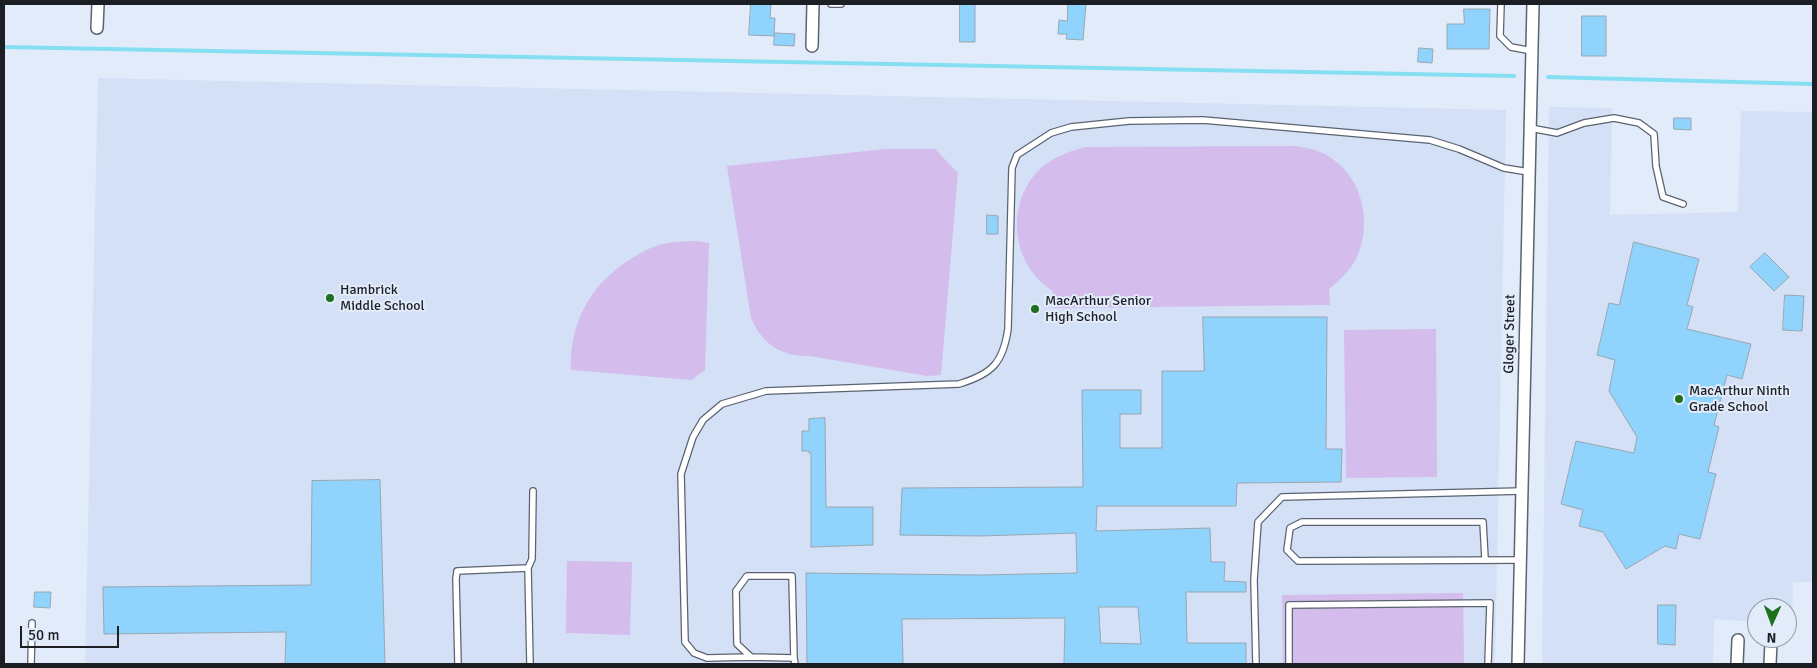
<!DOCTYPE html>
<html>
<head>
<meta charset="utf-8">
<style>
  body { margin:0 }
  #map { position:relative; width:1817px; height:668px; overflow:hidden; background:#e2ebfa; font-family:Signika,sans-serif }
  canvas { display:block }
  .frame { position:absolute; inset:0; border:5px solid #1b1f24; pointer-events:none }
  .north { position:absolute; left:1747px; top:598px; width:50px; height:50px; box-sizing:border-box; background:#e2ebfa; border:1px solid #9299a4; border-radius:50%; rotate:182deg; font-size:14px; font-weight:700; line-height:20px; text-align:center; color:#1b1f24 }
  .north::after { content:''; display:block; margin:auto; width:18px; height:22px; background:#1d711b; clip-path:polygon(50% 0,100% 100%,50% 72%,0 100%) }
  .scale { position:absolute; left:20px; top:626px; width:99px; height:22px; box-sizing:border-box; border:2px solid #1b1f24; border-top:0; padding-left:6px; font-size:15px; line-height:18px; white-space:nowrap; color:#1b1f24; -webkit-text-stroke:4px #e2ebfa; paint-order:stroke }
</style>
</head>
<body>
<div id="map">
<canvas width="1817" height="668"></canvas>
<div class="frame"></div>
<div class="north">N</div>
<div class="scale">50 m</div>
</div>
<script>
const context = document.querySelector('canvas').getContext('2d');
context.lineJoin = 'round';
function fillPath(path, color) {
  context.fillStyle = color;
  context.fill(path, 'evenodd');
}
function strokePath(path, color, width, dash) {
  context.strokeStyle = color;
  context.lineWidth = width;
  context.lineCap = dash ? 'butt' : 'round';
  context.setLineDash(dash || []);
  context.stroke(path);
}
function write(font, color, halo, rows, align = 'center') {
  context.font = font + ' Signika,sans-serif';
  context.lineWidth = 4;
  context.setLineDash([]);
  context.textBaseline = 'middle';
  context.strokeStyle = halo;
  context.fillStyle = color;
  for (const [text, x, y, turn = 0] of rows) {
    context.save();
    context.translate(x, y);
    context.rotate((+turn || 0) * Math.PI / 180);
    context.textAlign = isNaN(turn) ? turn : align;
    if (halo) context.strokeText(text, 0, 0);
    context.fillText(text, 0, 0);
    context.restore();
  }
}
fillPath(new Path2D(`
  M98,78l1408,32 -11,554h-1410z
  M1549,107l63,1 -2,107 128,-3 3,-101 72,1v470h-20l-1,43h-5v-17h-30v14l-43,-3 -1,45h-171z`), '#d3e0f6');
fillPath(new Path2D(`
  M1295,146c12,2 26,4 36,12 33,21 42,69 24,103 -7,11 -16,20 -26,28l1,16 -277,3v-17c-41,-25 -48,-84 -16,-119 13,-14 30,-20 48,-25z
  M885,149h50l23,24 -17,202 -14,1 -117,-20c-28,1 -48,-12 -59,-38l-24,-152z
  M695,241l14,2 -4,127 -14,10 -120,-10c-2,-45 18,-83 55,-108 12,-8 27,-17 42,-19 8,-2 18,-1 27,-2z
  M1436,329l1,148 -91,1 -2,-148z
  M567,561l65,1 -2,73 -64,-2z
  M1463,593l1,71h-181l-1,-69z`), '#d4bced');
strokePath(new Path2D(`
  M4,47l1510,29
  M1548,77l265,7`), '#85dff2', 4);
const building = new Path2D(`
  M751,4h20l-1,14h5l-1,18 -25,-1z
  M960,4h15v38h-15z
  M1068,4h18l-3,36 -17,-1 1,-5h-9l1,-14 8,1z
  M1464,9h26l-1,40h-42v-25h17z
  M1582,16h24v40h-24z
  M775,33l20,1 -1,12 -20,-1z
  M1419,48l14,1 -1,14 -14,-1z
  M1674,118h17v12l-17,-1z
  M987,215l11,1v18h-11z
  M1634,242l65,17 -12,46 6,2 -6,22 64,15 -9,35 -15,-4 -13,50 5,2 -11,45 8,2 -16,65 -21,-5 -3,15 -11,-3 -39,23 -23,-37 -24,-6 4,-16 -22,-6 15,-63 58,12 3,-16 -28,-46 6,-31 -18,-5 12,-52 10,2z
  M1765,253l24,24 -15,14 -24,-24z
  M1785,295l19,1 -2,35 -19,-1z
  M1203,317h124l-1,132h16l-1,33 -104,1 -1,23h-139l-1,25 114,-3 1,34h14l-1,19 22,1v10h-60l1,51h59v21h-182l1,-46 -163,1 1,45h-96l-1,-91 174,2 97,-2 -1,-40 -96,3 -80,-1 2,-47 181,-1 -1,-97h59v24h-21v34h42v-77h42zM1099,607h39l3,37 -40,-1z
  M825,418l1,89h47v38l-62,2v-94h-2v-2h-7v-20h7v-12z
  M380,480l5,184h-100l1,-32 -182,2 -1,-47 208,-2 1,-104z
  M35,592h16l-1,16 -16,-1z
  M1658,605h18l-1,40 -17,-1z`);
fillPath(building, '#90d3fd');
strokePath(building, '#98a7b1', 1);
const service = new Path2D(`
  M831,4h10
  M1501,4l-1,32 11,11 21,4
  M1530,128l27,5 27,-10 30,-5 25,5 15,11 2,32 7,31 20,7
  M1485,559l-2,-37h-181l-12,6 -3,22 11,11 222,-1
  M751,657l-44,1 -13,-5 -9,-11 -4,-168 12,-37 10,-17 19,-16 44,-13 193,-7c33,-10 44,-21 49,-55l4,-161 5,-13 34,-22 20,-6 58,-6 74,-1 227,20 29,9 45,19 25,4
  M794,658l-43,-1 -14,-13 -1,-53 11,-15h45l2,82 1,6
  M31,664l1,-41
  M458,664l-2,-85 1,-8 71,-3
  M530,664l-2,-96 4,-9 1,-68
  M1256,664l-2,-84 4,-58 24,-25 240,-6
  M1289,664v-59l201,-2 -2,61`);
const minor = new Path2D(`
  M97,28l1,-24
  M812,46l1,-42
  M1518,664l15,-660
  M1737,664l1,-24
  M1770,664l1,-22`);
strokePath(service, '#5b6370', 8);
strokePath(minor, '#5b6370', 14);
strokePath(service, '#fff', 5.5);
strokePath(minor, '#fff', 11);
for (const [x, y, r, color] of [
  [330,298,5,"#1d711b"],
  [1035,309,5,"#1d711b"],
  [1679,399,5,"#1d711b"]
]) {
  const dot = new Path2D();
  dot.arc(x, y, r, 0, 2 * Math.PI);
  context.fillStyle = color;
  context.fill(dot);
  strokePath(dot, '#e2ebfa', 2);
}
write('14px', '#1b1f24', '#e2ebfa', [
  ["Hambrick",340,290],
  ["Middle School",340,306],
  ["MacArthur Senior",1045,301],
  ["High School",1045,317],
  ["MacArthur Ninth",1689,391],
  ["Grade School",1689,407]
], 'left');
write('14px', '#1b1f24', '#e2ebfa', [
  ["Gloger Street",1510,334,-89]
]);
</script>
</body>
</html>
